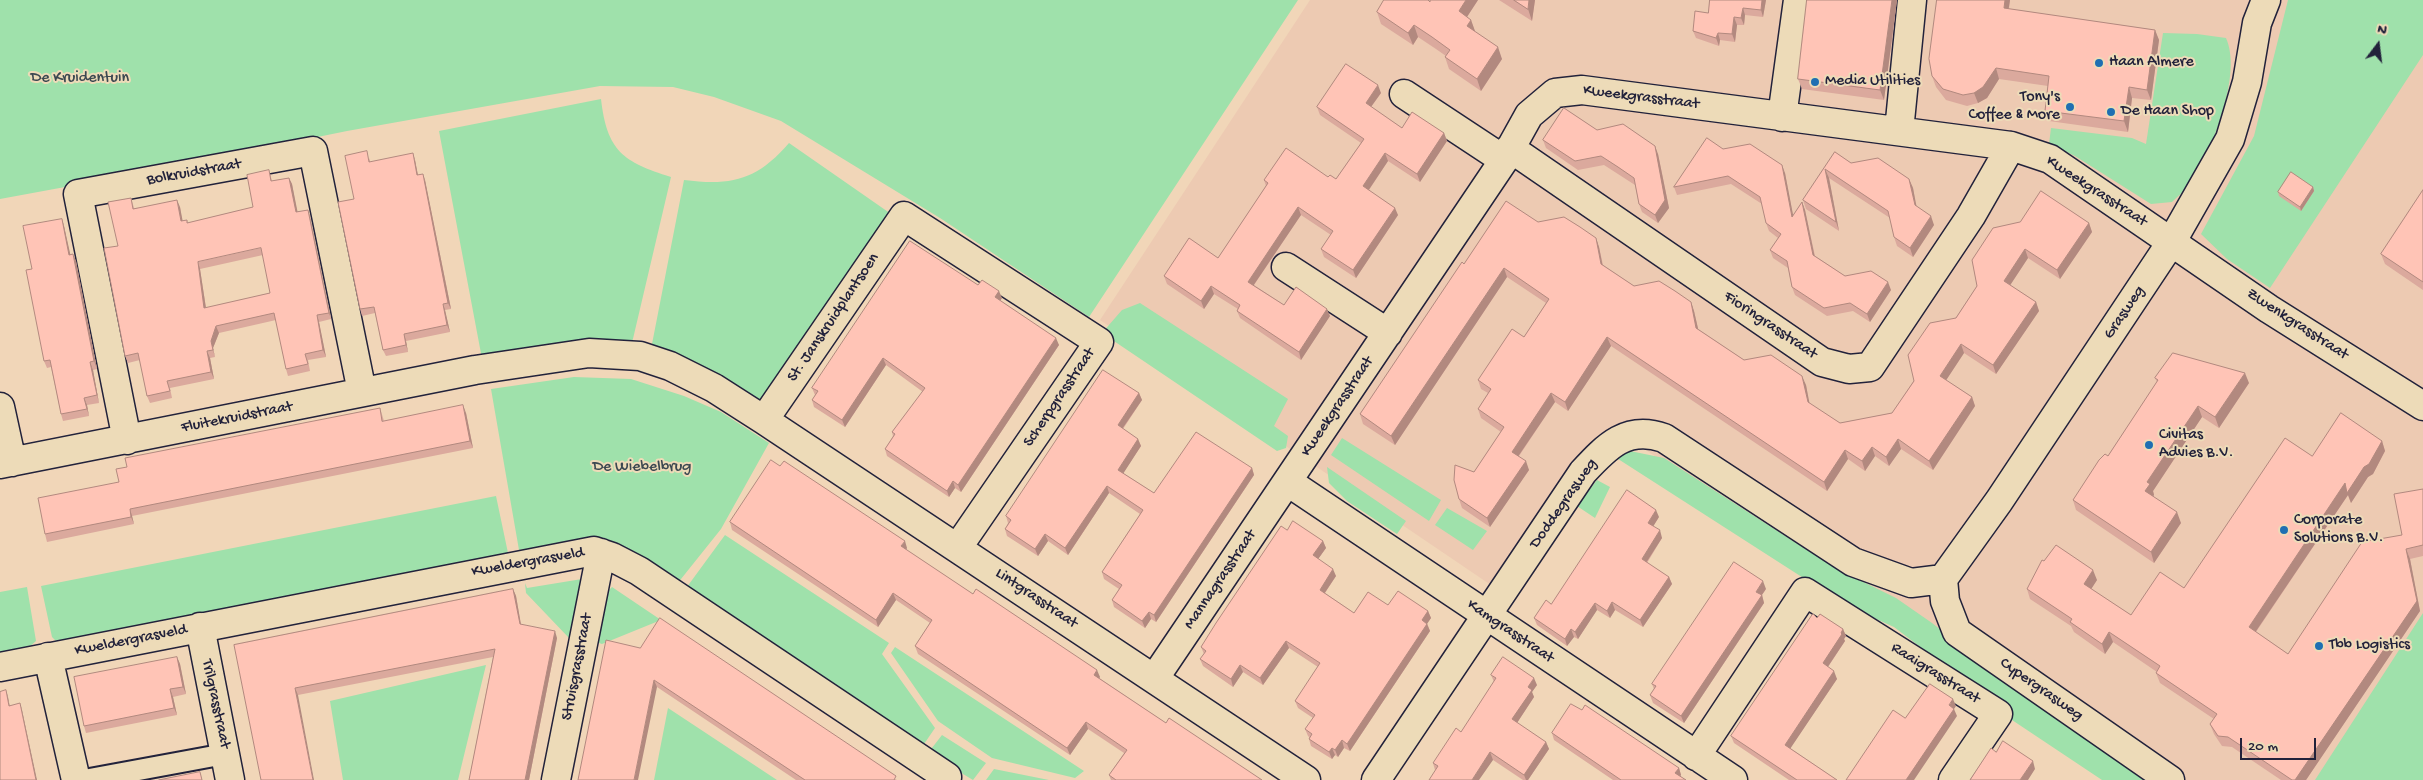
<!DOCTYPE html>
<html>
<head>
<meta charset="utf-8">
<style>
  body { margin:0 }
  #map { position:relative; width:2423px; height:780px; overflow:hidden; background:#f1d6b8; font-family:"Gochi Hand",sans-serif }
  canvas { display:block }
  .north { position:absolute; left:2353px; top:20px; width:50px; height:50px; -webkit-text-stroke:4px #eddbb8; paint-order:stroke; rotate:15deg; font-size:14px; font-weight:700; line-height:20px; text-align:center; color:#22223b }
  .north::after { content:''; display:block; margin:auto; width:18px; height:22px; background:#22223b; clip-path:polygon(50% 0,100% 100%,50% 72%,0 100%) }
  .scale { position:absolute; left:2240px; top:738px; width:76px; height:22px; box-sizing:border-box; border:2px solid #22223b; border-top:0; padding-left:6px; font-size:15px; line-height:18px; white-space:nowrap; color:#22223b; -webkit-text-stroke:4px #eddbb8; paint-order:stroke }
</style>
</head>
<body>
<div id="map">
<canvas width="2423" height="780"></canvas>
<div class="north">N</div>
<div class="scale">20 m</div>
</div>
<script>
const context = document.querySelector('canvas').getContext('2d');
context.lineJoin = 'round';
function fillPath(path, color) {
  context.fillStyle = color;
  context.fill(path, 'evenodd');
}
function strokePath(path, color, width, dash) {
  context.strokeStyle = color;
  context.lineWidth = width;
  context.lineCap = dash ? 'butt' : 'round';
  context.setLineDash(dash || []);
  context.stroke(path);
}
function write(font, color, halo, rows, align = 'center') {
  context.font = font + ' "Gochi Hand",sans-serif';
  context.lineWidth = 4;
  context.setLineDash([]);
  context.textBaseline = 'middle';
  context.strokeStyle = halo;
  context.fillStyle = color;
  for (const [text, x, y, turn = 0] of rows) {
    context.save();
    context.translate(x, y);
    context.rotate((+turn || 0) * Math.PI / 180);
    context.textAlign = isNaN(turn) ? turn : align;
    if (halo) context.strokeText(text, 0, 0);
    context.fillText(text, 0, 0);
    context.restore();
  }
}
fillPath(new Path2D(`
  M1310,0h1113v685l-60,95h-233l-512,-349 -105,169 -413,-280z`), '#edcab2');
fillPath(new Path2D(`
  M0,0h1298l-209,317 -149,-99 -159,-97 -67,-24 -41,-10 -73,-1 -253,45 -206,42 -141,26z
  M2288,0h135v55l-153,233 -43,-29 -26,-25 53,-98z
  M2163,33l34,1 29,4c16,35 -12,105 -30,139 -5,9 -16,17 -24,25l-21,2 -76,-48 -26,-12 2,-16 81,10 14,6z
  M601,99c6,52 22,63 70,78l-39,166 -149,21 -44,-233z
  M789,143l105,73 -132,188 -110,-60 32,-164c48,6 73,0 105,-37z
  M1140,303l148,96 -14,27 14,10 -2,12 -9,3 -175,-118 20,-23z
  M574,377l57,2 53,17 37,16 48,31 -48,86 -44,55 -52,-36 -29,-10 -77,12 -28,-161z
  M1342,438l99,62 -12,21 -98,-66z
  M1630,451l34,7 171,110 61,30 36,25 94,74 124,83h-48l-90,-60 -38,-32 -80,-61 -47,-21 -232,-149z
  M1327,467l79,54 -9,13 -50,-33 -18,-18z
  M1597,480l13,7 -15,31 -18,-12z
  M496,496l12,57 -320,63 -1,4 -128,24 -7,-7 -11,-51z
  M1447,508l40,23 -14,19 -38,-25z
  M725,535l164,108 -7,11 53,74 -13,19 -238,-156z
  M582,579l-13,59 -43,-45 -1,-10 2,5z
  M27,587l9,54 -9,8 -27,5v-62z
  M612,587l49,33 -59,24 -6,-2 10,-49z
  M2423,613v167h-108z
  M895,647l189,124 -9,7 -83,-20 -54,-37 -47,-68z
  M486,665l-28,115h-115l-13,-79z
  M668,708l109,72h-123z
  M942,735l44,28 -13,17 -45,-27z
  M994,769l55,11h-63z`), '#9fe1ab');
const pedestrian = new Path2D(`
  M84,780l141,-26`);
const minor = new Path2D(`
  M1404,94l100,66
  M1782,117l16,-117
  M1899,131l13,-131
  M1510,148l312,214 27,7 21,-2 101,-151 40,-70
  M1286,267l102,66
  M0,407l12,55
  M764,420l140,-204 195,126 -141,205
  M127,440l-49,-246 235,-43 49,241
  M0,464l475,-94 114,-17 51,3 30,10 44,22 50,32 542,360
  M1288,482l445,298
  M1943,579l56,-78 173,-260 58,-102 17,-57 10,-59 9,-23
  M1943,579l2,22 12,31 213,148
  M200,627l30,153
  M48,657l28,123
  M0,667l594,-116 18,6 27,14 308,206 -2,3
  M1154,679l350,-519 25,-45 26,-22 27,-3 429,56 39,13 219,150 154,97
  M1696,756l109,-164 193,122 -45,66
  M556,780l45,-227
  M1376,780l207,-308c24,-26 44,-47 81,-34l189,124 58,21 32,-4`);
strokePath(pedestrian, '#22223b', 24);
strokePath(minor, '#22223b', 31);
strokePath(pedestrian, '#eddbb8', 20);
strokePath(minor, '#eddbb8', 28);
fillPath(new Path2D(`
  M1478,0l-11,17 4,3 4,12 27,27 -21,32 -32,-22 -4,-12 1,-1 -10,-7 -18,-12 -5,8 -32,-21 -4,-12z
  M1499,0h36l-3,21z
  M1710,0h56l-3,17 -18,-2 -1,10h-7l-2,17 -15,-2 -1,6 -23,-8 -3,-7 15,-18z
  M1807,0h90l-13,100 -82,-11 -4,-10z
  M1937,0h73l-1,9 146,21 4,10 -8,60 -19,-2 -4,34 -79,-11 -4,-10 3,-25 -49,-7 -12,19 -9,5 -11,3 -21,-6 -10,-13 -4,-11z
  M1381,93l-10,14 31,21 42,5 3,8 -27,41 -32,-21 -19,29 29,25 -42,63 -32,-21 -3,-8 10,-14 -30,-20 -47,70 30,20 46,11 -29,44 -61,-42 -3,-7 1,-2 -24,-15 -10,15 -37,-25 -3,-8 54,-18 48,-72 -2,-6 64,-3 8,2 25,-36 -41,-28 -3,-8z
  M1597,130l61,24 11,54 -11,15 -16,-11 -3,-8 -4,-19 -31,-20 -26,5 -32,-22 -3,-8z
  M1723,149l62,24 8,43 9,-14 3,8 10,46 30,20 46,14 -21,32 -17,-11 -26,5 -32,-21 -3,-8 -4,-19 -15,-10 -3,-8 8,-12 -9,-7 -3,-8 -4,-19 -31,-20 -54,11 -3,-8z
  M1835,152l16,11 58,16 4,9 3,19 18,18 -21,32 -16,-11 -3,-9 -4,-19 -61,-40 10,53 -33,-22 -3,-9z
  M370,158v4l45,-2 3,15 7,5 26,129 -6,1 5,22 -44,9 2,11 -22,4 -3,-6 -8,-37 -13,3 -2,-7 -6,-110z
  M269,170l3,11 17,-3 3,6 5,28 11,-2 2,7 21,102 -12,3 7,35 -18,3 2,11 -22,5 -2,-7 -10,-49 -57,13 -6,15 2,9 -5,1 4,21 -44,9 2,10 -22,5 -3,-7 -7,-36 -12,3 -3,-7 -7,-110 13,-48 3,10 46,-1 2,14 5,-1 1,3 65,-16zM263,255l7,38 -64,15 -6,-39z
  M2313,187l1,4 -13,20 -22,-15 -1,-4z
  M2423,190v100l-38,-26 -4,-10z
  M62,219l2,7 6,29 6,6 21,108 -4,1 6,33 -12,2 2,11 -26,5 -2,-7 -10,-47 -4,1 -3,-7 -12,-92z
  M1538,222l58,16 3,9 4,18 31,21 57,16 3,9 4,18 46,31 62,25 3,19 31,19 52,-10 85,-127 -5,-26 117,-37 3,9 -32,47 -32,-21 -18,27 26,17 3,9 -43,63 -32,-21 -18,27 26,17 3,9 -42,64 -32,-21 -12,17 -14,-10 -10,15 -17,-12 -21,32 -216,-145 -43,65 -13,-9 -36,54 10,14 -39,57 -28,-19 -3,-9 15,-27 27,-40 -20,-14 -3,-9 10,-16 -7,-4 -3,-9 46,-43 22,-34 -39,-26 -112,168 -32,-21 -3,-10 104,-150z
  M978,285l24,13 -2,2 59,45 -98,147 -6,-4 -6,9 -62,-41 -2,-7 8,-13 -1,-4 31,-40 -37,-27 -41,62 -31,-20 -2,-7 3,-5 -3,-7z
  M2155,378l94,5 -30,45 -17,-11 -49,74 1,4 -1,1 28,27 -27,40 -78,-53 -3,-10 35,-44 49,-74z
  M1139,393l3,7 -19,29 15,10 3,7 -18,27 31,20 98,-25 2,7 -98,147 -5,-3 -6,9 -31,-21 -2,-7 7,-11 -15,-10 -2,-7 38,-58 -31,-21 -41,62 -20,-14 -10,15 -31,-20 -2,-7 3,-6 -2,-7z
  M380,408l4,13 82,-8 7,35 -341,68 2,8 -87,18 -2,-8 74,-52z
  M2382,441l3,10 -12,23 -5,3 -17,26 -3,-8 -92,137 32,22 114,-119 21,-46v67l-13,3 10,52 -114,169h-25l-49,-33 -10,-1 -8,-12 -4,-10 4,-5 -54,-36 -4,-10 1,-1 -44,-30 -8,12 -31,-22 -3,-6 -41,-27 -3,-10 17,-28 53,19 -6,9 40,26 53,-27 128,-132z
  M1659,517l-6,9 9,12 -15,25 22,14 3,7 -29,43 -28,-17 -5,8 -13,-8 -19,29 -4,-2 -7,9 -30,-21 -3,-7 17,-14z
  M730,522l177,26 -1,2 67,44 127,83 -1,1 67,45 96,57h-151l-2,-5 15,-22 -36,-24 -18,26 -152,-101 -3,-8 15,-23 -34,-23 -18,27 -146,-97z
  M1287,530l36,11 3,7 -8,11 18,17 -11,17 29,20 34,-8 40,6 3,7 -4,5 3,8 -80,120 -6,-3 -6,9 -3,-2 -3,4 -21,-13 -2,-7v-2l-1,-1 -3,-7 8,-11 -15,-10 -3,-7 23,-34 -29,-19 -26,37 -20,-13 -10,15 -30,-21 -3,-7 4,-5 -3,-7z
  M513,589l3,7 5,28 36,14 -28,142h-60l24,-123 -195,38 -64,-50z
  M1766,589l-4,6 2,8 -80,120 -31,-20 -3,-8 4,-6 -2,-5z
  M1817,618l26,11 3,7 -2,3 1,2 -17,26 9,12 -47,69 47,32h-48l-55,-37 -3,-7z
  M606,640l291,140h-101l-139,-93z
  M177,657l3,7 6,30 -13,3 4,18 -91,18 -2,-7z
  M1491,675l46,10 -5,7 2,5 -17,26 29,19 3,7 -21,31h-5l-30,-20 -58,10 -2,-7 28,-31 33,-50z
  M1582,710l97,58 2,7 -1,1 6,4h-73l-59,-40 -2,-7z`), '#dba99d');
fillPath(new Path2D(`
  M1466,0h12l-15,23 -4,-12z
  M1529,0h6l-3,21 -4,-12z
  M1762,0h4l-3,17 -2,-7z
  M1892,0h5l-13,100 -4,-10z
  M2005,0h5l-3,19 -3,-11z
  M1743,8l2,7 -1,10 -3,-7z
  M1734,17l3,8 -2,17 -3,-8z
  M1471,20l4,11 -4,7 -4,-12z
  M1414,25l4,12 -5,8 -5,-12z
  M2155,30l4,10 -8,60 -4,-10z
  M1718,33l2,7 -1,6 -3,-8z
  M1498,47l4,12 -21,32 -4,-12z
  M1996,68l3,11 -12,19 -9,5 -4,-10z
  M1378,85l3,8 -13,18 -2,-8z
  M2129,87l3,11 -4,34 -4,-11z
  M1444,133l3,8 -27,41 -3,-8z
  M1655,146l3,8 11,54 -11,15 -3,-8z
  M413,153l2,7 4,21 -2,-6z
  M1385,153l3,8 -22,33 -3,-8z
  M1782,165l3,8 10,52 -3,-8z
  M1825,169l4,9 10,53 -3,-9z
  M423,174l2,6 26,129 -3,-6z
  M289,178l3,6 7,35 -3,-7z
  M1909,179l4,9 5,26 -3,-9z
  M2313,187l1,4 -13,20 -1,-4z
  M177,200l3,7 4,21 -3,-7z
  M1802,202l3,8 11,53 -3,-8z
  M1298,207l3,8 -50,74 -3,-7z
  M1395,208l3,7 -42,63 -3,-8z
  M308,210l2,7 21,102 -2,-6z
  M1931,216l3,9 -21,32 -3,-9z
  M62,219l2,7 8,36 -3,-7z
  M2089,223l3,9 -32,47 -3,-9z
  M1596,238l3,9 5,26 -3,-9z
  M2025,249l3,9 -21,32 -3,-9z
  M73,254l3,7 21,108 -3,-8z
  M198,262l2,7 7,46 -3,-7z
  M1504,268l3,9 -112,168 -4,-9z
  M1888,282l3,8 -21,32 -3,-8z
  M1211,286l3,8 -10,15 -3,-8z
  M999,291l3,7 -4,6 -3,-7z
  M1691,302l3,9 6,26 -4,-9z
  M2036,302l3,9 -43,63 -3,-9z
  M443,304l2,6 5,22 -3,-7z
  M1327,309l3,7 -29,44 -2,-8z
  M317,315l2,7 7,35 -3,-7z
  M216,326l3,7 -6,15 2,9 -2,-7 -2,-9z
  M404,334l2,7 2,11 -2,-7z
  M1607,337l4,9 -43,65 -3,-9z
  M1056,338l3,7 -98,147 -3,-7z
  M1961,344l3,9 -21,32 -3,-9z
  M207,351l3,7 4,21 -3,-7z
  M883,358l3,7 -41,62 -3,-7z
  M90,362l3,8 6,33 -2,-8z
  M2245,373l4,10 -30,45 -4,-11z
  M1802,376l4,9 5,26 -3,-9z
  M1139,393l3,7 -22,32 -2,-7z
  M1551,393l4,9 -40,59 -3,-9z
  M1972,397l3,9 -42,64 -4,-9z
  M84,398l3,7 2,11 -2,-7z
  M463,405l3,8 7,35 -3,-7z
  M2198,406l4,11 -49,74 1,4 -5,7 -4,-11 2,-9z
  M1138,439l3,7 -20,31 -3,-7z
  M1898,439l3,10 -12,17 -3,-9z
  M2382,441l3,10 -12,23 -5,3 -17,26 -3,-8 -96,142 -3,-10 96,-144z
  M1872,447l3,9 -10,15 -3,-10z
  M1845,450l3,9 -21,32 -3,-9z
  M1526,461l3,9 -39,57 -3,-9z
  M1252,468l2,7 -98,147 -2,-7z
  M953,481l2,7 -6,9 -2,-6z
  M1107,486l2,7 -41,62 -3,-7z
  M130,509l2,7 2,8 -3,-7z
  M1656,510l3,7 -8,13 -3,-7z
  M2177,512l4,11 -27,40 -3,-11z
  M1660,530l2,8 -18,28 -2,-7z
  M1045,534l3,7 -10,15 -3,-7z
  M905,541l2,7 -3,5 -3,-7z
  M1323,541l3,7 -10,14 -3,-7z
  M2406,549l4,10 10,52 -114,169h-11z
  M1333,569l3,7 -14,21 -2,-7z
  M2093,570l4,10 -9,14 -4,-10z
  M1669,577l3,7 -29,43 -3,-7z
  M1763,581l3,8 -7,10 -3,-7z
  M513,589l3,7 6,35 -2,-7z
  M893,593l3,7 -18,27 -2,-7z
  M1762,595l2,8 -80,120 -3,-7z
  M1612,602l3,8 -5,8 -3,-7z
  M1595,603l2,7 -19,29 -3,-7z
  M1428,611l3,7 -6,9 -3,-7z
  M1149,612l2,7 -6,9 -3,-7z
  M1427,624l3,7 -80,120 -3,-7z
  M1571,629l3,8 -7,9 -2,-7z
  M1843,629l3,7 -2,3 1,2 -20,30 -2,-8z
  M555,631l2,7 -28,142h-4z
  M2109,632l4,10 -8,12 -3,-10z
  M1286,641l3,7 -26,37 -3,-7z
  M177,657l3,7 6,30 -3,-7z
  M1240,665l3,7 -10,15 -2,-8z
  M1097,670l3,7 -3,5 -3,-7z
  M1834,671l3,8 -49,73 -3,-7z
  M1534,678l3,7 -5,7 2,5 -19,29 -3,-7 16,-32z
  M654,680l3,7 -19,93h-4z
  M295,688l3,7 16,85h-1z
  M170,689l3,8 4,18 -3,-7z
  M6,690l2,7 3,16 -2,-7z
  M1953,699l3,7 -2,3 3,7 -43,64h-8z
  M20,703l2,7 15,70h-1z
  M1086,722l2,7 -18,26 -3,-7z
  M1342,740l2,8 -6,9 -3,-7z
  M1546,742l3,7 -21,31h-2l-2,-5z
  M1332,748l3,7 -3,4 -3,-7z
  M1490,752l3,8 -14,20h-7z
  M2033,761l2,8 -7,11h-8z
  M1679,768l2,7 -3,5 -3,-7z`), '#b2897f');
const building = new Path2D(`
  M1384,0h44l2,2v-2h36l-7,11 12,9 -4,6 31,21 -21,32 -32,-22 5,-7 -18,-13 -18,-12 -6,8 -31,-21z
  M1514,0h15l-1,9z
  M1710,0h52l-1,10 -18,-2 -2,10 -7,-1 -2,17 -14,-1 -2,5 -23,-7 2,-20 13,2z
  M1807,0h85l-12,90 -82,-11z
  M1937,0h68l-1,8 151,22 -8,60 -18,-3 -5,34 -79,-10 4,-35 -53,-8 -13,19 -9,6 -11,2 -20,-6 -11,-13 -3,-17z
  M1346,64l32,21 -12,18 36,25 10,-16 32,21 -27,41 -32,-21 -22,33 32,22 -42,62 -32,-21 12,-18 -35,-24 -50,75 36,23 12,-18 31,22 -28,43 -62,-41 3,-6 -29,-19 -10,15 -37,-25 25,-38 29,20 50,-75 -4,-3 22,-32 42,29 2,-2 6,4 28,-40 -47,-32z
  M1564,108l33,22 26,-6 32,22 10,54 -10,15 -16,-11 -5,-26 -16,-11 -17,-11 -26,5 -32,-21z
  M1707,138l16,11 27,-5 32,21 10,52 10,-15 11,53 32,21 26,-5 17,11 -21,32 -17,-11 -26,5 -32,-21 -5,-26 -17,-11 11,-16 -15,-11 -6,-26 -32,-21 -54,11z
  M367,151l2,11 44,-9 4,22 6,-1 25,129 -5,1 4,21 -43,9 2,11 -23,5 -9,-43 -14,2 -22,-107 16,-3 -9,-43z
  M1835,152l16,11 27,-5 31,21 6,26 16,11 -21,32 -16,-11 -6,-26 -63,-42 11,53 -33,-22z
  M269,170l2,11 18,-3 7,34 12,-2 21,103 -12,2 6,35 -18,4 3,10 -22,5 -12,-56 -58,13 -5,15 2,9 -6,1 4,21 -44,9 3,10 -23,5 -9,-43 -13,3 -21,-108 14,-2 -10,-44 23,-4 2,11 44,-9 4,21 6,-1v3l66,-16 -6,-32zM261,248l9,45 -66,15 -6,-46z
  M2291,172l22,15 -13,20 -22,-15z
  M2423,190v92l-42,-28z
  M2041,191l48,32 -32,47 -32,-21 -21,32 32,21 -43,63 -32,-21 -21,32 32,21 -43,64 -31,-22 -12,18 -14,-10 -10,14 -17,-11 -21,32 -217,-145 -42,65 -14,-9 -39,59 14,9 -39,57 -28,-19 -5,-19 1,-15 19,7 30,-45 -26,-18 13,-20 -13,-9 34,-51 12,8 25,-38 -45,-31 -113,168 -31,-22 102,-152 2,2 42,-63 32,21 26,-5 16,10 16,11 5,26 33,22 25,-5 16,10 16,11 5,26 48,32 27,-5 31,21 6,26 32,21 52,-10 22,-32 -6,-26 22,-32 26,-5 21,-32 -5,-26 21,-32 27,-6z
  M62,219l7,36 4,-1 21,107 -4,1 7,33 -13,3 3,11 -26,5 -11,-54 -6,1 -18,-91 6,-1 -9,-43z
  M910,241l68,44 4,-5 17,11 -4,6 61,41 -98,147 -5,-4 -6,10 -62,-42 10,-15 -3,-2 33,-44 -42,-30 -41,62 -30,-20 6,-9 -6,-3z
  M2173,353l72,20 -30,44 -17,-11 -51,76 3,2 -5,7 32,21 -26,40 -78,-52 26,-40 6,-6 3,2 50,-76 -3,-2z
  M1103,370l36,23 -21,32 20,14 -20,31 36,23 42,-61 56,36 -98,147 -5,-3 -7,9 -30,-21 10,-15 -20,-13 41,-62 -36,-24 -42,62 -20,-14 -10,15 -30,-20 6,-9 -5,-4z
  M463,405l7,36 -340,68 1,8 -86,17 -7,-36 81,-16 -3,-13 11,-2 -2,-9 255,-50 2,13z
  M2341,413l41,28 -13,23 -5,3 -17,26 -2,-10 -96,144 39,27 74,-112 40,-7 -8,-41 29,-5v56l-17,4 11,52 -122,179h-3l-64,-43 -10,-1 -8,-12 7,-10 -61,-41 4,-7 -51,-34 -7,12 -32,-22 2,-3 -45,-30 15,-29 2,1 12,-16 37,25 -9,14 47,31 29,-43 24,16 101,-150 27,18z
  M771,460l9,6 4,-5 121,80 -4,5 72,48 3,-5 121,81 -3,5 72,48 3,-5 93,62h-146l-7,-5 18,-25 -41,-28 -19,26 -152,-102 17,-26 -39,-27 -17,27 -146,-98z
  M1627,490l29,20 -8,13 12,7 -18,29 27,18 -29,43 -28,-18 -5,9 -12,-8 -20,29 -4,-3 -6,10 -31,-21 12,-18 5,4z
  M1293,521l30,20 -10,14 20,14 -13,21 34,23 14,-21 20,13 10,-14 30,20 -6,9 5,4 -80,120 -5,-4 -7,10 -3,-2 -3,4 -20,-13 3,-5 -7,-5 10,-14 -20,-14 25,-38 -34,-22 -26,37 -20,-13 -9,14 -31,-20 6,-8 -5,-4 15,-24 65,-97 6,4z
  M1734,562l29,19 -7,11 6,3 -81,121 -31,-21 6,-9 -4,-2z
  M513,589l7,35 35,7 -30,149h-56l26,-131 -200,39 18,92h-52l-27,-135z
  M1813,614l4,4 3,-4 23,15 -2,4 1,1 -19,29 11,8 -49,74 52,35h-40l-66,-44z
  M660,618l236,158 -2,4h-89l-151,-100 -20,100h-56l28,-140 34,8z
  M177,657l6,30 -13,2 4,19 -90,18 -10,-49z
  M1503,657l31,21 -6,9 4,3 -20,29 34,23 -22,33 -34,-23 -18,28h-43l9,-14 -5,-3 23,-35 5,4 35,-54 -5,-3z
  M1930,684l23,15 -4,6 5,4 -48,71h-60l47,-70 12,8z
  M6,690l3,16 11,-3 16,77h-36v-88z
  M1571,704l11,6 3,-5 94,63 -4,5 11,7h-65l-69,-47z
  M2003,741l30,20 -13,19h-50l21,-32 5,4z
  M200,772l2,8h-43z`);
fillPath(building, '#ffc4b6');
strokePath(building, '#b2897f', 1);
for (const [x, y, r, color] of [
  [2099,63,5,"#1f6fb2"],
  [1815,82,5,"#1f6fb2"],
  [2070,107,5,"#1f6fb2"],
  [2111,112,5,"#1f6fb2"],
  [2149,445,5,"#1f6fb2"],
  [2284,530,5,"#1f6fb2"],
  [2319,646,5,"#1f6fb2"]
]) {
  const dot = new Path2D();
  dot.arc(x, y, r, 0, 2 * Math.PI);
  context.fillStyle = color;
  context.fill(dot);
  strokePath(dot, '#eddbb8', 2);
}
write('16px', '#22223b', '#eddbb8', [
  ["Haan Almere",2109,63],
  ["Media Utilities",1825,82],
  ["Tony's",2060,98,"right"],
  ["Coffee & More",2060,116,"right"],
  ["De Haan Shop",2121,112],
  ["Civitas",2159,436],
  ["Advies B.V.",2159,454],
  ["Corporate",2294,521],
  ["Solutions B.V.",2294,539],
  ["Tbb Logistics",2329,646]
], 'left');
write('16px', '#3b4851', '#eddbb8', [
  ["De Kruidentuin",80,79],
  ["De Wiebelbrug",642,468]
]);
write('16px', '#22223b', '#eddbb8', [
  ["Kweekgrasstraat",1641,98,7],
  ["Bolkruidstraat",194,173,-10],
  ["Kweekgrasstraat",2096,192,33],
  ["Grasweg",2125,313,-56],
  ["St. Janskruidplantsoen",834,318,-56],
  ["Zwenkgrasstraat",2297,325,33],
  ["Fioringrasstraat",1770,326,34],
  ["Scherpgrasstraat",1060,398,-56],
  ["Kweekgrasstraat",1338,407,-56],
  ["Fluitekruidstraat",237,418,-11],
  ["Doddegrasweg",1564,504,-55],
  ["Kweldergrasveld",528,563,-10],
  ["Mannagrasstraat",1221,580,-56],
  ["Lintgrasstraat",1036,599,34],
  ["Kamgrasstraat",1510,632,34],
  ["Kweldergrasveld",131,641,-11],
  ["Struisgrasstraat",578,667,-79],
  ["Raaigrasstraat",1935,674,32],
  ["Cypergrasweg",2041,690,35],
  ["Trilgrasstraat",215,704,78]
]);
</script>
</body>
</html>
